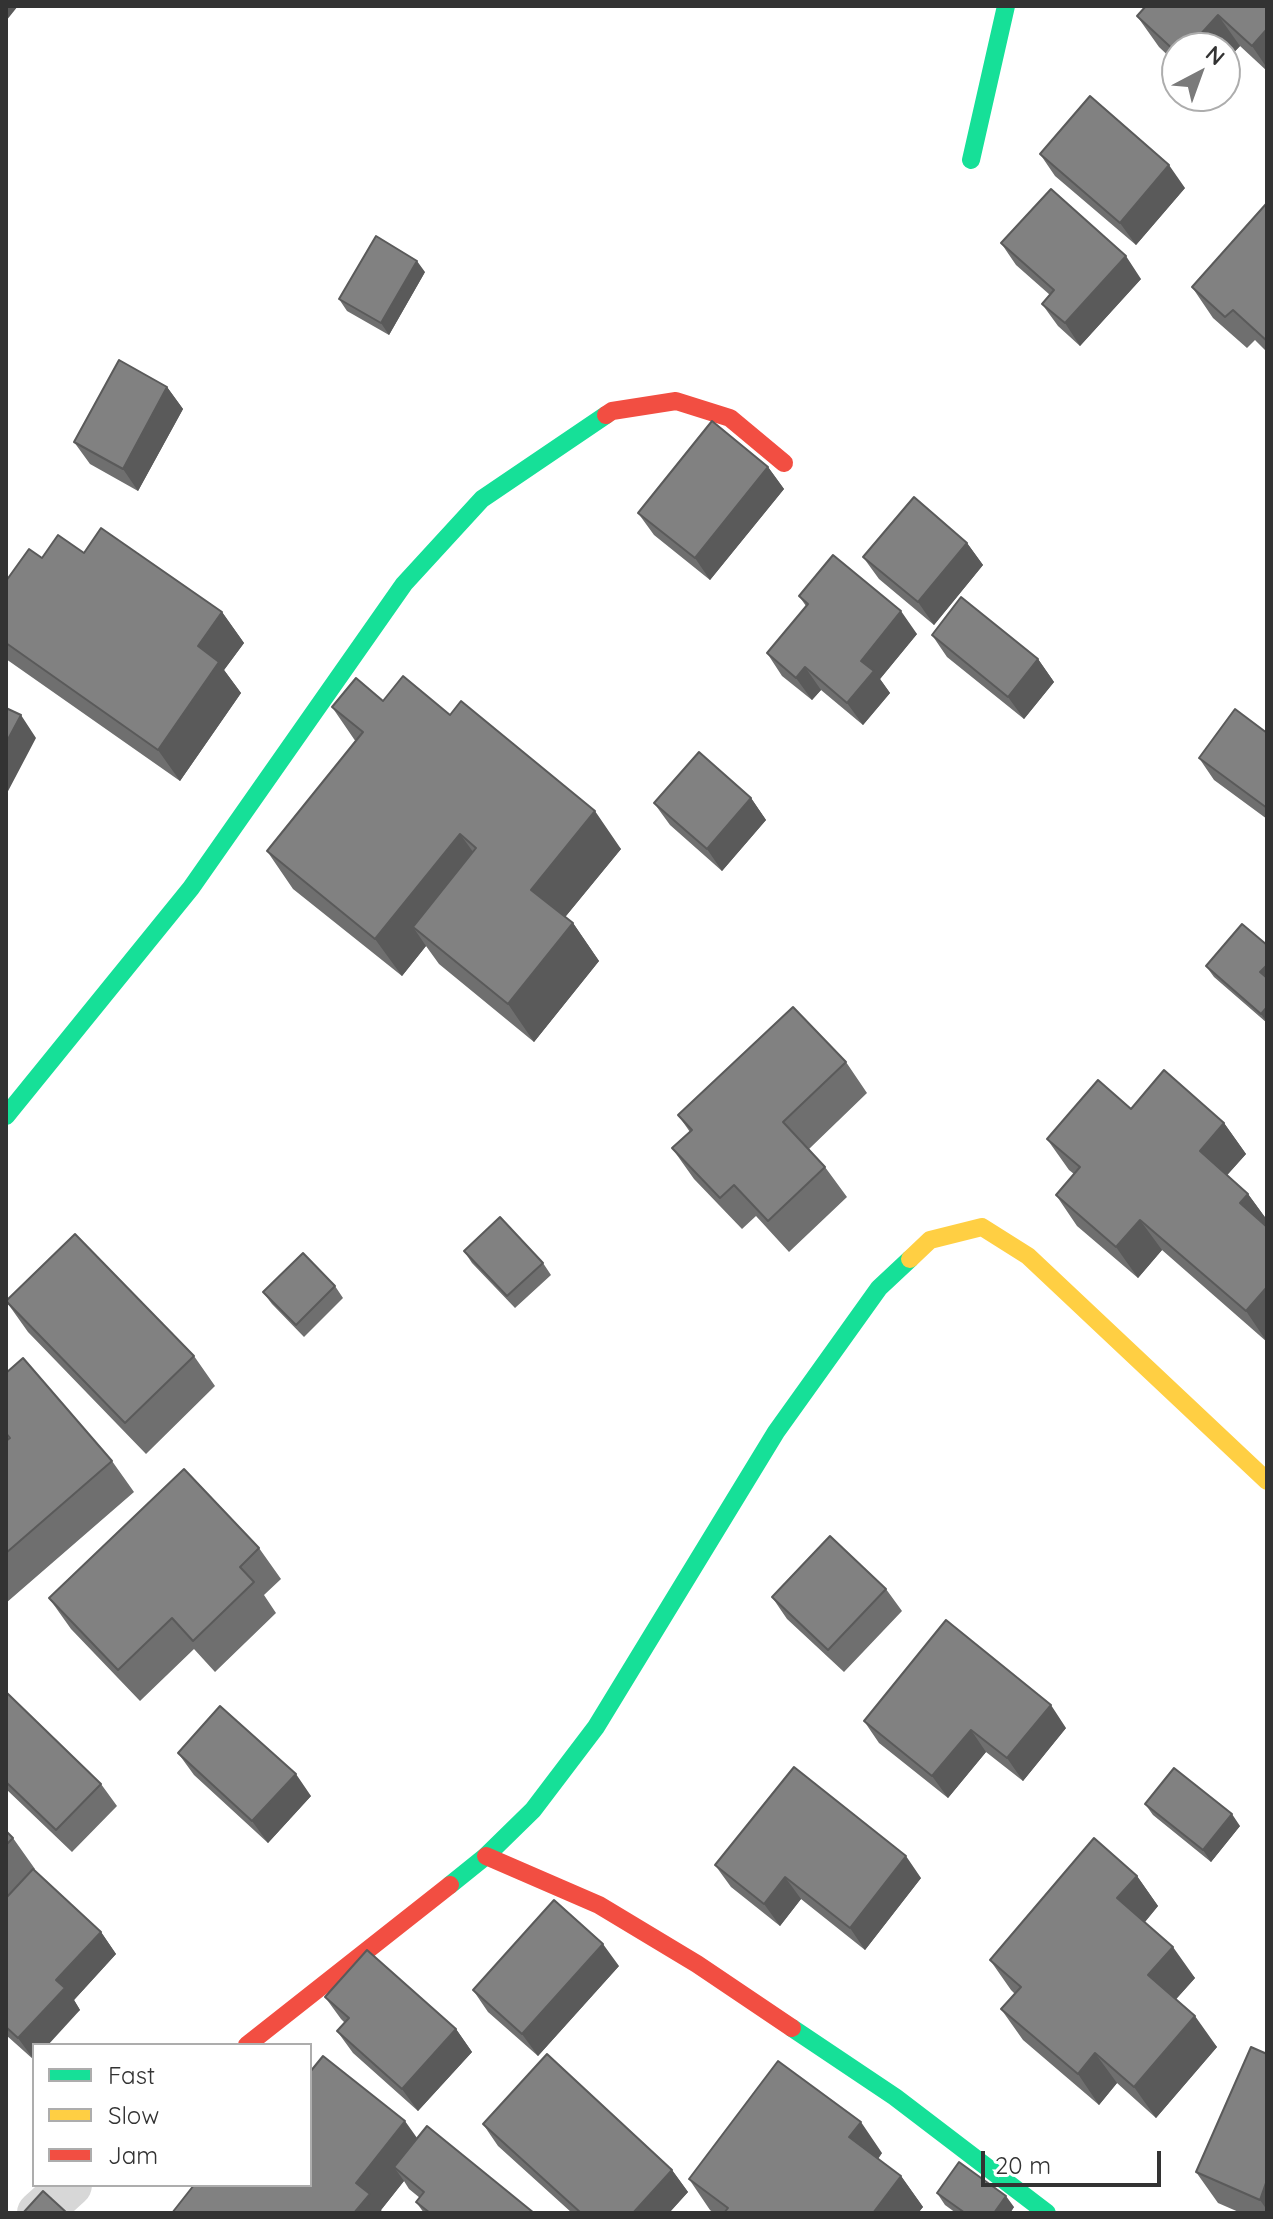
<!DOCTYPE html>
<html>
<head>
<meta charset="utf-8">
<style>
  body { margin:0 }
  #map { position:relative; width:1273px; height:2219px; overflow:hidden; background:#fff; font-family:Quicksand,sans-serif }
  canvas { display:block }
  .frame { position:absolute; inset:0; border:8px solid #333; pointer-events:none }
  .legend { position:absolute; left:32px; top:2043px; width:280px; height:144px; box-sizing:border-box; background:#fff; border:2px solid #adadad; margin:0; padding:10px 14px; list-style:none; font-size:24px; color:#333 }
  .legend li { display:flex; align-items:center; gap:16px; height:40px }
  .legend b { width:40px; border:2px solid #adadad }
  .north { position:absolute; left:1161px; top:32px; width:80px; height:80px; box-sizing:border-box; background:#fff; border:2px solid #adadad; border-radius:50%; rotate:41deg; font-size:22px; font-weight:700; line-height:32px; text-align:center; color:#333 }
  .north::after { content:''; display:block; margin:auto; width:28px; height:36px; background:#7a7a7a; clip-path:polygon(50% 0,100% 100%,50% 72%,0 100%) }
  .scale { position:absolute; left:981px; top:2151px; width:180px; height:36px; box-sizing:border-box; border:4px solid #333; border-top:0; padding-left:10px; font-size:24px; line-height:28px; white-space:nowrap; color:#333; -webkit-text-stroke:6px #fff; paint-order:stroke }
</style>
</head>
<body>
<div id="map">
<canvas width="1273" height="2219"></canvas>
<div class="frame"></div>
<ul class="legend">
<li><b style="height:10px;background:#16e098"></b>Fast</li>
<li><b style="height:10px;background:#ffcf43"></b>Slow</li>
<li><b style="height:10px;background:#f24e42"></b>Jam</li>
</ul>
<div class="north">N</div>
<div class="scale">20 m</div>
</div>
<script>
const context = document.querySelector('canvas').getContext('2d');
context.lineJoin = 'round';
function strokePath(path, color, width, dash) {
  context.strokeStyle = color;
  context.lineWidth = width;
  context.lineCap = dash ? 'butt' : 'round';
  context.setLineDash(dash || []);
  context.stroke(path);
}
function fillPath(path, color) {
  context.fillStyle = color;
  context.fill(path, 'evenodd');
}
strokePath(new Path2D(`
  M39,2213l31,-28`), '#d7d7d7', 44);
strokePath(new Path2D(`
  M971,160l35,-154
  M6,1116l185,-228 213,-304 78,-85 124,-84
  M450,1885l36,-29 47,-46 63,-83 180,-295 103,-144 31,-29
  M792,2028l103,69 152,116`), '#16e098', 18);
strokePath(new Path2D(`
  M910,1259l20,-19 52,-13 46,29 239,225`), '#ffcf43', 18);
strokePath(new Path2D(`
  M606,415l6,-4 64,-10 54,17 54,45
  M486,1856l113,49 98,59 95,64
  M247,2045l203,-160`), '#f24e42', 18);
fillPath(new Path2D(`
  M1267,6v65l-27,-25 -15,16v-14h-48v16l-18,-17 -22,-31z
  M1040,154l145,34 -49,57 -81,-69z
  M1267,205v147l-12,-12 -8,8 -34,-30 -21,-31z
  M1001,243l140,36 -61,67 -22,-20 -16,-22 8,-9 -34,-30z
  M425,272l-36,63 -42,-24 -8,-12z
  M167,387l16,22 -45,82 -48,-27 -16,-22z
  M768,467l16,22 -74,91 -56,-45 -16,-22z
  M967,543l16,22 -49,60 -55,-46 -16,-22z
  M42,558l180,54 22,31 -20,27 17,23 -61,88 -174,-122v-78z
  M799,596l118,38 -37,45 10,14 -27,32 -42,-35 -9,10 -30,-24 -15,-23 39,-47z
  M932,635l106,24 16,23 -30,37 -77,-62z
  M383,701l67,14 171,134 -56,68 8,6 26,38 -65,81 -95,-78 -13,-18 -24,30 -109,-87 -26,-38 89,-109 -24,-35z
  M1267,733v86l-53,-39 -15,-22z
  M751,798l15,22 -44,51 -52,-46 -16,-22z
  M1267,945v78l-53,-46 -8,-11z
  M846,1062l21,31 -58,56 16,18 22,30 -58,55 -33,-36 -14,13 -48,-50 -22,-31 18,-16 -12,-17z
  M1131,1109l93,14 22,31 -19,21 21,19 19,26v122l-105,-92 -24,28 -61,-52 -21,-31 18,-21 -5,-4 -22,-31z
  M464,1251l79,12 8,12 -36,33 -43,-45z
  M335,1286l8,12 -39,39 -32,-33 -9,-12z
  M6,1301l188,55 21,30 -69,68 -118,-122z
  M6,1373l106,88 22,31 -128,111v-162l1,-1 -1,-1z
  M259,1548l22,31 -17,16 12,18 -61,59 -21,-23 -54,52 -69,-72 -22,-31z
  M886,1589l16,22 -58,61 -57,-53 -15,-22z
  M6,1692l95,92 16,22 -45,46 -66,-63z
  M864,1721l202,7 -43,53 -37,-29 -38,46 -69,-55z
  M178,1753l133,43 -43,47 -74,-68z
  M1145,1804l95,22 -29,36 -58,-47z
  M6,1831l7,7 22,31 -1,1 67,62 15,22 -42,46 6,10 -46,35v15l-28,-25z
  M715,1865l206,13 -56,72 -64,-51 -21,27 -49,-39z
  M1137,1876l21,30 -13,16 50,56 -19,21 41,48 -61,71 -39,-35 -18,22 -76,-65 -22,-31 14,-15 -4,-4 -21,-30z
  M619,1966l-81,90 -50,-44 -15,-22z
  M325,1997l131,32 16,23 -54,59 -65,-58 -16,-22 8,-8 -4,-4z
  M1267,2054v159h-26l-23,-10 -22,-31z
  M483,2124l189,46 16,22 -19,21h-97l-74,-67z
  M417,2138l117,75h-110l-8,-11 4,-4 -11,-9 -5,-8 -23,29 -189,-25h118z
  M882,2153l-4,6 23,17 22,31 -5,6h-204l-4,-3 -21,-31z
  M937,2193l77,14 -4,6h-54l-11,-8z`), '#6f6f6f');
fillPath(new Path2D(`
  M6,6h12l-12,15z
  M1218,15l22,31 -15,16v-14h-37z
  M1267,29v39l-15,-22z
  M1169,165l16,23 -49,57 -16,-22z
  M1126,256l15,23 -61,67 -15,-23z
  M417,261l8,11 -36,63 -8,-12z
  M167,387l16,22 -45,82 -15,-22z
  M768,467l16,22 -74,91 -15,-22z
  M967,543l16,22 -49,60 -16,-23z
  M901,611l16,23 -37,45 10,14 -27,32 -16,-22 14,-42z
  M222,612l22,31 -20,27 17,23 -61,88 -22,-31 40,-104z
  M1038,659l16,23 -30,37 -16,-22z
  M805,667l16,23 -9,10 -16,-22z
  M21,715l15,23 -30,57v-52z
  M751,798l15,22 -44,51 -15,-22z
  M595,811l26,38 -64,78 -26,-37z
  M460,834l27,37 -74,56 13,19 -24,30 -27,-37z
  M573,923l26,38 -65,81 -26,-38z
  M1267,965v17l-7,-10z
  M1267,1007v15l-6,-8z
  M1224,1123l22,31 -25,28 -21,-31z
  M1248,1194l19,26v8l-27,-25z
  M1140,1220l22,30 -24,28 -22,-31z
  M1267,1287v55l-21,-31z
  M1051,1705l15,23 -43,53 -16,-23z
  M971,1730l15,22 -38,46 -16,-22z
  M296,1774l15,22 -43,47 -16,-22z
  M1232,1814l8,12 -29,36 -8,-12z
  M906,1856l15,22 -56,72 -15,-22z
  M1137,1876l21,30 -19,23 -22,-31z
  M785,1877l16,22 -21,27 -16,-22z
  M101,1932l15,22 -42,46 6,10 -32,35h-14v15l-16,-22 38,-58z
  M603,1944l16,22 -81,90 -16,-22z
  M1173,1947l22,31 -25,28 -22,-31z
  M1195,2016l22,31 -61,71 -22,-31z
  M456,2029l16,23 -54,59 -16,-22z
  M1095,2053l22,30 -18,22 -21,-31z
  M405,2121l22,31 -33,15 10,14 -23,29 2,3h-29l2,-30z
  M861,2122l21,31 -11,15 -22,-31z
  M672,2170l16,22 -19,21h-36z
  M901,2176l22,31 -5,6h-45z
  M1267,2180v30l-7,-10z
  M1006,2196l8,11 -4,6h-16z`), '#5a5a5a');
const building = new Path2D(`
  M1146,6h121v23l-15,17 -34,-31 -30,33h-11v5l-40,-37z
  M1090,96l79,69 -49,58 -80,-69z
  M1051,189l75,67 -61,67 -23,-19 12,-14 -53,-47z
  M1266,204l1,1v136l-34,-31 -8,7 -33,-30z
  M376,236l41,25 -36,62 -42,-24z
  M119,360l48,27 -44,82 -49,-27z
  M712,421l56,46 -73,91 -57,-45z
  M914,497l53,46 -49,59 -55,-45z
  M101,528l121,84 -24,34 21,16 -61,88 -152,-107v-62l23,-32 13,9 16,-23 26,18z
  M833,555l68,56 -40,50 13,10 -27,32 -42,-36 -9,11 -29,-25 41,-49 -9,-8z
  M961,597l77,62 -30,38 -76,-62z
  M403,676l47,39 11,-14 134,110 -64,79 42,33 -65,81 -95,-77 63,-79 -16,-14 -85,105 -108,-88 96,-119 -31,-25 24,-29 27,23z
  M6,708l15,7 -15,28z
  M1235,709l32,24v75l-68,-50z
  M699,752l52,46 -44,51 -53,-46z
  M1242,924l25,21v20l-7,7 7,6v29l-6,7 -55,-48z
  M793,1007l53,55 -63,60 42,45 -57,54 -34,-36 -14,13 -48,-50 20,-18 -14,-15z
  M1164,1070l60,53 -24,28 48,43 -8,9 27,24v60l-21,24 -106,-91 -24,27 -60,-52 24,-28 -33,-28 51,-59 33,29z
  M500,1217l43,46 -36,33 -43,-45z
  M75,1234l119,122 -69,67 -119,-122z
  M303,1253l32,33 -39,39 -33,-33z
  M23,1358l89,103 -106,92v-112l4,-3 -4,-5v-60z
  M184,1469l75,79 -19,19 14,15 -61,59 -21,-23 -54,52 -69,-72z
  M830,1536l56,53 -58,61 -56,-53z
  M946,1620l105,85 -44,53 -36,-28 -39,46 -68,-55z
  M6,1692l95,92 -45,46 -50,-48z
  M220,1706l76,68 -44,47 -74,-68z
  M794,1767l112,89 -56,72 -65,-51 -21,27 -49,-39z
  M1174,1768l58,46 -29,36 -58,-46z
  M6,1831l7,7 -7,7z
  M1094,1838l43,38 -20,22 56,49 -25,28 47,41 -61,71 -39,-34 -17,21 -77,-65 20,-22 -31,-27z
  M33,1869l68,63 -45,48 9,8 -47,50 -12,-11v-129z
  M554,1900l49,44 -81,90 -49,-44z
  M367,1950l89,79 -54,60 -65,-58 12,-13 -24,-21z
  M1251,2047l16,7v126l-7,20 -64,-28z
  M547,2054l125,116 -39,43h-52l-98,-89z
  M323,2056l82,65 -49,62 14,11 -16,19h-43l-1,-1 -1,1h-137l22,-28h116v-113z
  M778,2061l83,61 -12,15 52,39 -28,37h-149l4,-5 -39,-29z
  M427,2126l107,87h-80l-2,-1 -1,1h-21l-14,-11 8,-10 -30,-25z
  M959,2162l47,34 -12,17h-29l-28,-20z
  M43,2191l24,22h-44z`);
fillPath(building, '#818181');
strokePath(building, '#5a5a5a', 2);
</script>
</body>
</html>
